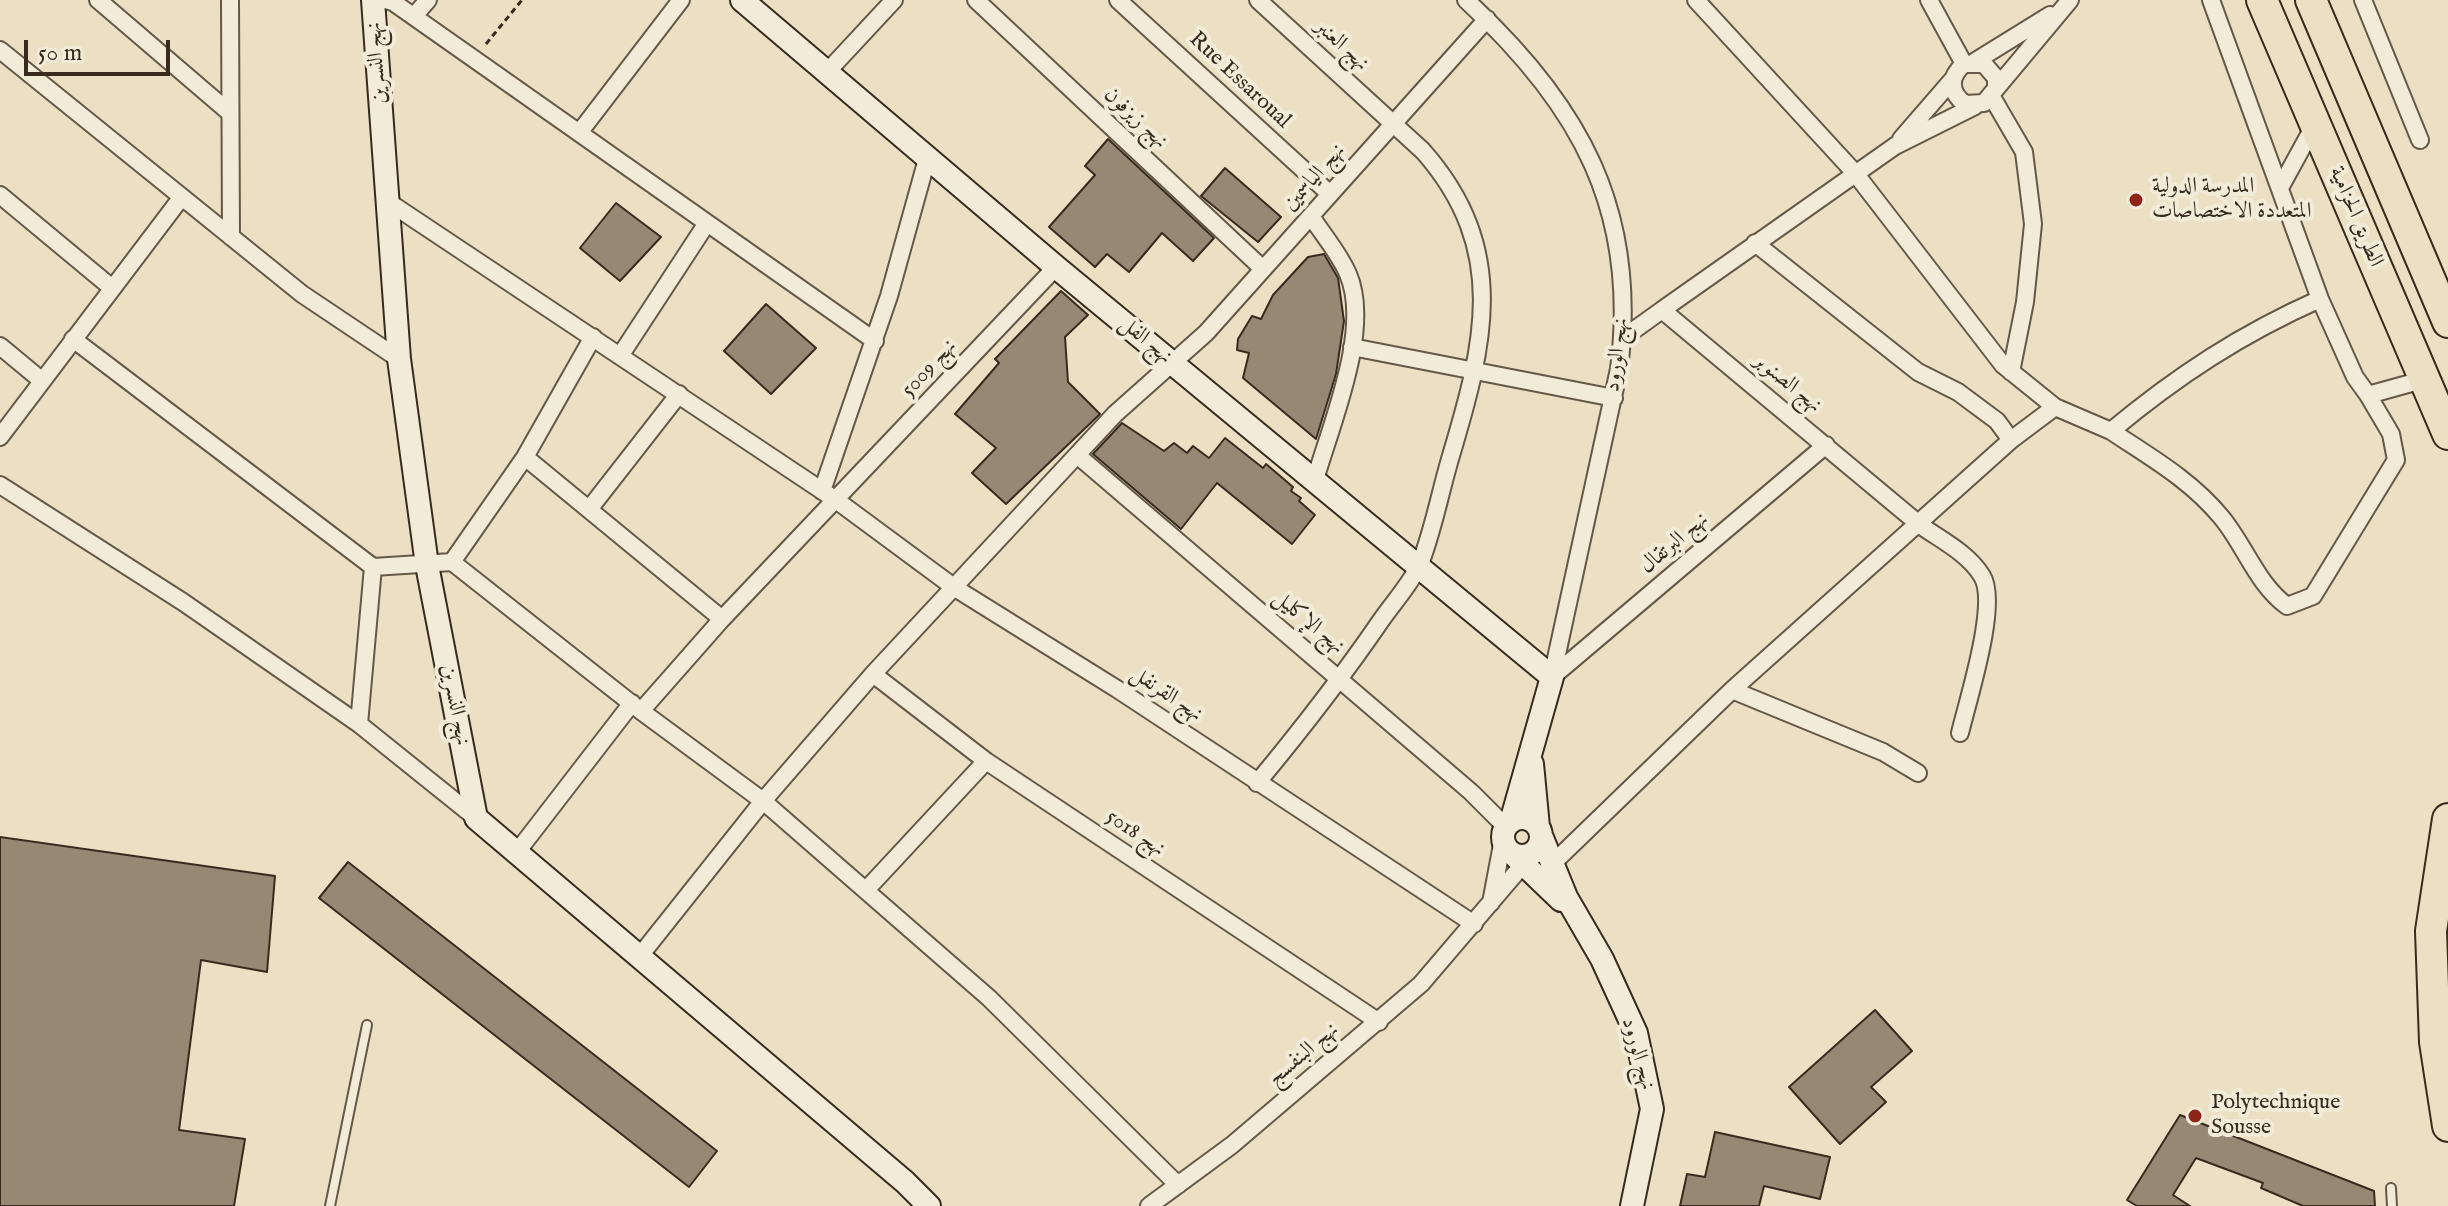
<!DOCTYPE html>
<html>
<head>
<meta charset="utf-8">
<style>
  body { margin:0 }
  #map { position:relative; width:2448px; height:1206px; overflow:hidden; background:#ebe0c3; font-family:"IM FELL English",serif }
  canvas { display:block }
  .scale { position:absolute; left:24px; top:40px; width:146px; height:36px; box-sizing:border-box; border:4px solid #382b1e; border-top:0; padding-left:10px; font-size:24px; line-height:28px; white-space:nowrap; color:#382b1e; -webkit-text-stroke:6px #f2ebd8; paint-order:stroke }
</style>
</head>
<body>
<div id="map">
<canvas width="2448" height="1206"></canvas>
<div class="scale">50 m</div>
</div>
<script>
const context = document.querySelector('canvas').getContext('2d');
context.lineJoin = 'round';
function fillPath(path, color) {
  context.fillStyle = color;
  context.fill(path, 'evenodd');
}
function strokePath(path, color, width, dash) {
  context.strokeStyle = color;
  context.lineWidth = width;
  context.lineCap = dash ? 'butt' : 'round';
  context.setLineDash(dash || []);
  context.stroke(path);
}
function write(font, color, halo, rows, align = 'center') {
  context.font = font + ' "IM FELL English",Amiri,serif';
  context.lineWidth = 8;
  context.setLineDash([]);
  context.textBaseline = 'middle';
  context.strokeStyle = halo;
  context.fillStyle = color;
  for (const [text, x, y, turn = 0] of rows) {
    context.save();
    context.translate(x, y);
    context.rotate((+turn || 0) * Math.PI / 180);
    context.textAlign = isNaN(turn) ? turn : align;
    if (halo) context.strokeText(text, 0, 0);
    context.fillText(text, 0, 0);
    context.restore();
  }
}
const building = new Path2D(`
  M1108,139l106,99 -21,23 -31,-28 -33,39 -22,-18 -12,13 -46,-40 46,-52 -10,-9z
  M1225,168l56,49 -23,25 -57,-46z
  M616,203l45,34 -41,44 -40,-33z
  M1324,254l14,24 6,43 -8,53 -20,65 -73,-61 6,-25 -12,-3 1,-11 14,-23 9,3 12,-24 35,-38z
  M1061,291l27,24 -23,22 3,45 32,32 -94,90 -34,-31 24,-25 -41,-34 44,-51 -4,-4z
  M766,304l50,44 -45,46 -47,-43z
  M1122,423l42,28 10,-8 13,10 6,-7 16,12 16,-20 38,30 3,-4 27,23 -2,4 10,7 -2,3 16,14 -23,29 -75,-61 -36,46 -88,-75z
  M0,837l275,39 -8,96 -66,-12 -22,170 66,9 -11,67h-234z
  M348,862l369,289 -28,36 -370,-289z
  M1875,1010l37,41 -41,36 15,15 -46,42 -51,-57z
  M2180,1115l194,76 1,15h-72l-42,-18 2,-5 -67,-25 -23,37 17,11h-53l-10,-6z
  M1715,1132l115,25 -10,42 -56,-13 -5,20h-79l7,-32 18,3z`);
fillPath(building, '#958974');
strokePath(building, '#382b1e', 2);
const lane = new Path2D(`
  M2391,1188l1,18
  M330,1206l37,-181`);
const street = new Path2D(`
  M98,0l132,113
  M230,0l1,237
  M385,0l8,2 482,339
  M976,0l287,269
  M1118,0l212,194
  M1466,0c114,105 173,211 153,369l-67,308
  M1696,0l159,173 148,192 52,42
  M1929,0l35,64
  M2211,0l109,299 35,78 13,18 58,-16
  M2363,0l57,140
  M414,16l14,-16
  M0,50l302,244 97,65
  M1974,62l76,-47
  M827,72l67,-72
  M1996,88v-10l-12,-14h-20c-15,13 -15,28 1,40l19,-1 86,-103
  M1992,97l32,55 9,72 -8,78 -14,70
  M579,133l102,-133
  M1901,139l52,-60
  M2280,188l35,-64
  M0,195l112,93
  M387,201l449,299 119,88 162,101 357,235
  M1311,216c12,19 28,37 37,58 24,55 -17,150 -33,206
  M1662,310l233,-164 80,-40
  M1623,338l39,-28 258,215c21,15 48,28 62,51 17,27 -14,123 -22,157
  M73,339l300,228 79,-5 189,149 122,90 226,197 189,187
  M0,346l41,34
  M1352,347l262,51
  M620,356l87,-133
  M2111,431c39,26 80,49 111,87 23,28 35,66 65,88l26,-10 83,-136 -5,-26 -23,-39
  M0,437l181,-239
  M2011,440l44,-33 56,24c66,-55 130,-97 209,-132
  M1077,455l394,337 35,35
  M525,457l197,162
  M0,485l183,117 176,122 117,94
  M822,491l67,-195 38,-137
  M590,508l89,-114
  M452,562l73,-105 68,-120
  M873,674l113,87 393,261
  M1552,677l274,-232
  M1732,690l151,62 35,21
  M641,711l81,-92 334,-352
  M359,724l14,-157
  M1257,783c44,-53 86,-107 125,-164 12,-17 29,-36 38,-55 13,-33 20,-71 30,-105 34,-114 60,-209 -27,-308l-165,-151
  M517,852l115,-149
  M1551,865l181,-175 279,-250 -14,-19 -39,-29 -40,-20 -163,-129
  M866,890l120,-129
  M1491,903l12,-64
  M639,957l124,-156 110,-127 242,-260 91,-81 281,-314
  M1149,1206l83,-61 189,-161 111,-130`);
const secondary = new Path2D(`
  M373,0l26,359 28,206 49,253 429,364 24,24
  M742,0l314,267 496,410 -41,145
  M1532,764l6,63
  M1503 837a19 19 0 1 1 38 0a19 19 0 1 1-38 0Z
  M1542,838l24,59 36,62 34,74 16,76 -20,97
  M1514,855l47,45`);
const highway = new Path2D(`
  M2262,0l186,434
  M2311,0l137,322
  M2448,819l-17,112 4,111 13,84`);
strokePath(lane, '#655847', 12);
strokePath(street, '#655847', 20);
strokePath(secondary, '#382b1e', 26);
strokePath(highway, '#382b1e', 34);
strokePath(new Path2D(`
  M486,44l36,-44`), '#382b1e', 3, [6, 4]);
strokePath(lane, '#f2ebd8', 8);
strokePath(street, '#f2ebd8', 16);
strokePath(secondary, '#f2ebd8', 22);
strokePath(highway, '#ebe0c3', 30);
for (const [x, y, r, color] of [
  [2136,200,8,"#8f2418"],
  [2195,1116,8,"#8f2418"]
]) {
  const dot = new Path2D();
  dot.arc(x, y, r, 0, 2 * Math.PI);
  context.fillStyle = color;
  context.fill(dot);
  strokePath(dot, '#f2ebd8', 3);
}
write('22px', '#382b1e', '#f2ebd8', [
  ["نهج العنبر",1341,46,43],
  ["نهج النسرين",378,63,-94],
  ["Rue Essaroual",1239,81,43],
  ["نهج زيزفون",1135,119,43],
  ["نهج الياسمين",1315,178,-48],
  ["الطريق الحزامية",2355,217,67],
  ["نهج الفل",1145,341,40],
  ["نهج الورود",1618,355,-83],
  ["نهج 5009",930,369,-47],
  ["نهج الصنوبر",1787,384,39],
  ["نهج البرتقال",1675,544,-40],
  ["نهج الإكليل",1308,623,40],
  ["نهج القرنفل",1166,695,34],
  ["نهج النسرين",454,705,79],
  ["نهج 5018",1135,834,34],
  ["نهج الورود",1637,1054,74],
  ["نهج البنفسج",1304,1055,-40]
]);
write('22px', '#382b1e', '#f2ebd8', [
  ["المدرسة الدولية",2152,187],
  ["المتعددة الاختصاصات",2152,212],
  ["Polytechnique",2211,1103],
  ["Sousse",2211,1128]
], 'left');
</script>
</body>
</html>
